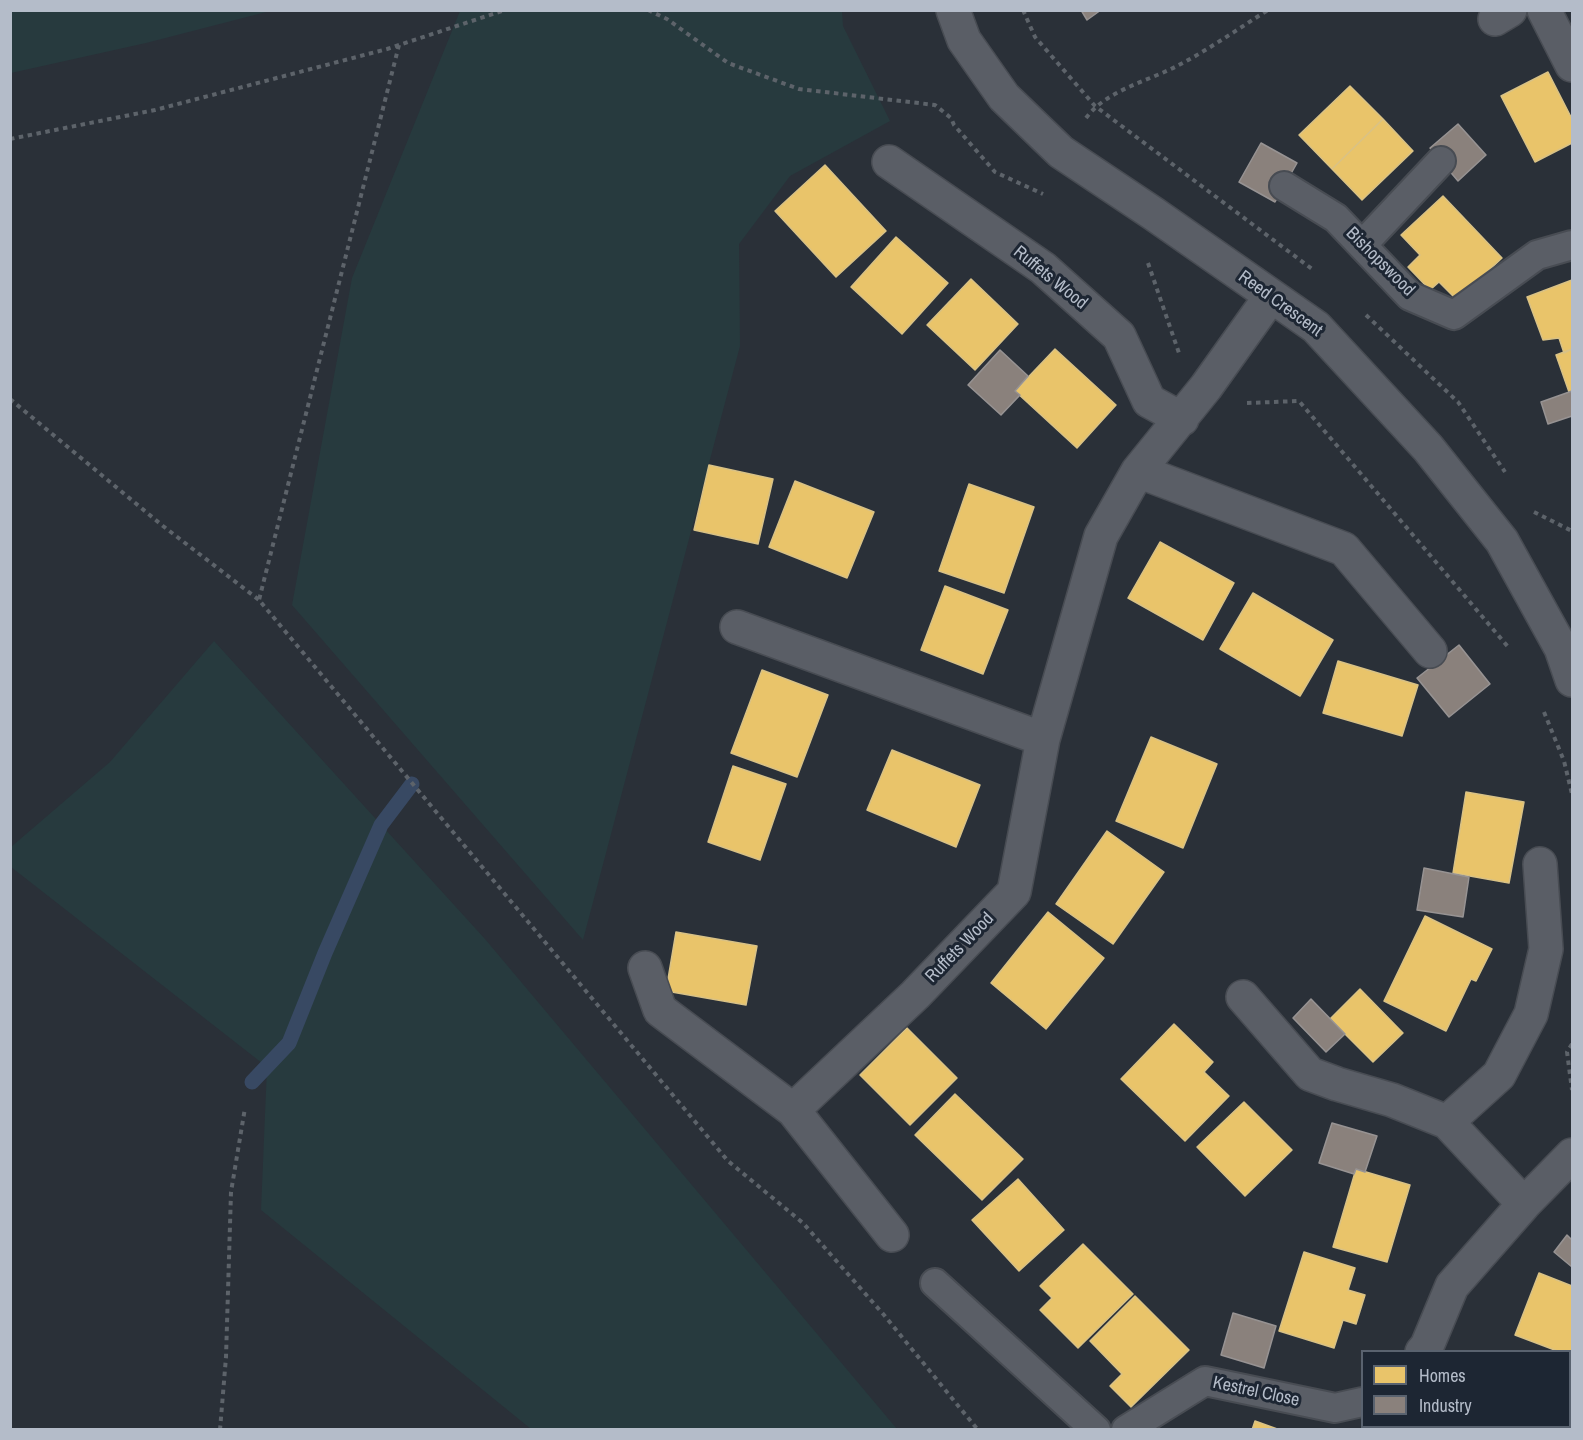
<!DOCTYPE html>
<html>
<head>
<meta charset="utf-8">
<style>
  body { margin:0 }
  #map { position:relative; width:1583px; height:1440px; overflow:hidden; background:#2a3038; font-family:"Archivo Narrow",sans-serif }
  canvas { display:block }
  .frame { position:absolute; inset:0; border:12px solid #b4bcc9; pointer-events:none }
  .legend { position:absolute; left:1361px; top:1350px; width:210px; height:78px; box-sizing:border-box; background:#1d2633; border:2px solid #59626f; margin:0; padding:8px 10px; list-style:none; font-size:18px; color:#b4bcc9 }
  .legend li { display:flex; align-items:center; gap:12px; height:30px }
  .legend b { width:30px; border:2px solid #59626f }
</style>
</head>
<body>
<div id="map">
<canvas width="1583" height="1440"></canvas>
<div class="frame"></div>
<ul class="legend">
<li><b style="height:16px;background:#e9c46a"></b>Homes</li>
<li><b style="height:16px;background:#8a817c"></b>Industry</li>
</ul>
</div>
<script>
const context = document.querySelector('canvas').getContext('2d');
context.lineJoin = 'round';
function fillPath(path, color) {
  context.fillStyle = color;
  context.fill(path, 'evenodd');
}
function strokePath(path, color, width, dash) {
  context.strokeStyle = color;
  context.lineWidth = width;
  context.lineCap = dash ? 'butt' : 'round';
  context.setLineDash(dash || []);
  context.stroke(path);
}
function write(font, color, halo, rows, align = 'center') {
  context.font = font + ' "Archivo Narrow",sans-serif';
  context.lineWidth = 6;
  context.setLineDash([]);
  context.textBaseline = 'middle';
  context.strokeStyle = halo;
  context.fillStyle = color;
  for (const [text, x, y, turn = 0] of rows) {
    context.save();
    context.translate(x, y);
    context.rotate((+turn || 0) * Math.PI / 180);
    context.textAlign = isNaN(turn) ? turn : align;
    if (halo) context.strokeText(text, 0, 0);
    context.fillText(text, 0, 0);
    context.restore();
  }
}
fillPath(new Path2D(`
  M10,11l1,-1 259,1 -124,32 -135,30z
  M460,11h382l1,15 47,95 -100,55 -51,68 1,102 -157,594 -291,-335 60,-327z
  M214,641l271,298 412,490h-366l-270,-219 6,-143 -256,-200v-20l99,-85z`), '#273a3e');
const homes = new Path2D(`
  M1548,72l24,47v24l-37,19 -34,-66z
  M1350,86l33,33 -51,50 -33,-34z
  M1383,119l30,32 -51,49 -30,-31z
  M825,165l61,66 -50,46 -61,-66z
  M1443,196l59,62 -45,42 -18,-18 -9,8 -22,-23 12,-12 -19,-20z
  M896,237l52,46 -46,51 -51,-47z
  M971,279l47,45 -43,46 -48,-45z
  M1572,280v69l-8,4 -5,-15 -16,2 -16,-43z
  M1055,349l61,56 -39,43 -62,-57z
  M1572,349v42l-3,1 -13,-37z
  M709,465l64,14 -15,65 -64,-14z
  M795,481l79,31 -27,66 -78,-31z
  M969,484l65,23 -30,86 -65,-22z
  M1160,542l74,41 -31,57 -75,-42z
  M945,586l63,24 -25,64 -62,-24z
  M1253,593l80,47 -33,56 -80,-47z
  M1338,661l80,24 -16,51 -79,-23z
  M762,670l66,25 -31,82 -66,-24z
  M1151,737l66,27 -34,84 -67,-27z
  M892,750l88,35 -24,62 -89,-37z
  M733,766l53,18 -26,76 -52,-18z
  M1466,792l58,10 -15,81 -56,-10z
  M1107,831l57,41 -51,72 -57,-40z
  M1048,912l56,46 -58,71 -55,-46z
  M1425,916l67,33 -16,32 -5,-2 -25,52 -62,-30z
  M676,932l81,14 -11,59 -80,-14z
  M1360,989l43,44 -30,29 -43,-43z
  M1174,1024l39,38 -9,10 25,24 -44,45 -64,-62z
  M907,1028l50,50 -47,47 -50,-50z
  M955,1094l68,65 -41,41 -67,-65z
  M1244,1102l48,48 -47,46 -48,-49z
  M1356,1169l54,16 -23,77 -54,-15z
  M1018,1179l46,51 -45,41 -47,-51z
  M1083,1244l50,50 -55,54 -38,-38 12,-12 -12,-12z
  M1304,1252l51,16 -7,22 17,5 -9,29 -13,-4 -9,28 -55,-17z
  M1539,1273l33,13v70l-2,-1v-3h-10l-45,-17z
  M1135,1296l54,54 -58,57 -21,-21 12,-12 -32,-33z
  M1255,1421l25,9h-28z
  M1456,1426h56l7,4h-64z`);
fillPath(homes, '#e9c46a');
strokePath(homes, '#d9c286', 1.5);
const industry = new Path2D(`
  M1081,10h20l-14,10z
  M1458,124l28,31 -28,26 -28,-33z
  M1261,143l36,20 -22,39 -36,-20z
  M1000,350l28,26 -13,15 5,4 -19,20 -33,-30z
  M1572,391v25l-24,8 -7,-22z
  M1459,645l31,39 -41,33 -32,-39z
  M1424,868l45,9 -6,40 -46,-7z
  M1311,999l34,35 -19,18 -33,-34z
  M1332,1123l45,13 -12,36 -9,-3 -2,5 -35,-11z
  M1567,1235l5,5v27l-18,-15z
  M1233,1313l43,13 -12,42 -43,-13z`);
fillPath(industry, '#8a817c');
strokePath(industry, '#979393', 1.5);
strokePath(new Path2D(`
  M252,1082l37,-39 36,-90 56,-128 31,-41`), '#384963', 15);
const lane = new Path2D(`
  M1284,186l52,32 74,78 44,19 83,-60 35,-10
  M1362,245l79,-84
  M935,1283l161,147
  M1394,1426l1,4
  M1126,1430l79,-49 130,27 27,-6`);
const street = new Path2D(`
  M953,10l11,30 40,57 57,55 93,62 162,113 112,121 74,93 59,107 11,32
  M1544,10l28,55
  M1495,19l15,-9
  M889,162l154,106 76,68 30,65 33,18
  M1138,471l206,78 86,102
  M737,627l306,112
  M645,968l15,42 133,100 99,125
  M1243,997l67,77 27,10 55,16 55,22 77,82
  M793,1110l122,-115 99,-103 29,-153 58,-203 37,-65 68,-84 65,-91
  M1447,1122l52,-47 32,-61 15,-65 -6,-85
  M1422,1352l5,-6 25,-60 72,-82 48,-49
  M1570,1403l2,1`);
strokePath(lane, '#484c53', 32);
strokePath(street, '#484c53', 36);
strokePath(new Path2D(`
  M648,10l19,9 61,44 71,26 136,16 16,13 3,7 41,47 48,22
  M1023,10l12,27 60,69 217,163
  M399,45l-140,555 469,561 75,62 81,92 94,115
  M1086,118c21,-28 60,-36 91,-52 31,-16 61,-37 91,-56
  M10,139l145,-29 232,-61 118,-39
  M1148,263l31,90
  M1366,315l92,87 47,70
  M10,399l153,127 96,74
  M1247,403l52,-2 210,247
  M1534,512l38,19
  M1544,712l20,49 8,33
  M1572,1044l-5,8 5,38
  M220,1430l6,-73 5,-165 14,-84`), '#5d636a', 4, [4.5, 4.5]);
strokePath(lane, '#5a5e66', 28);
strokePath(street, '#5a5e66', 33);
write('18px', '#b4bcc9', '#1d2633', [
  ["Bishopswood",1380,262,45],
  ["Ruffets Wood",1050,278,39],
  ["Reed Crescent",1280,304,36],
  ["Ruffets Wood",960,948,-46],
  ["Kestrel Close",1256,1392,12]
]);
</script>
</body>
</html>
